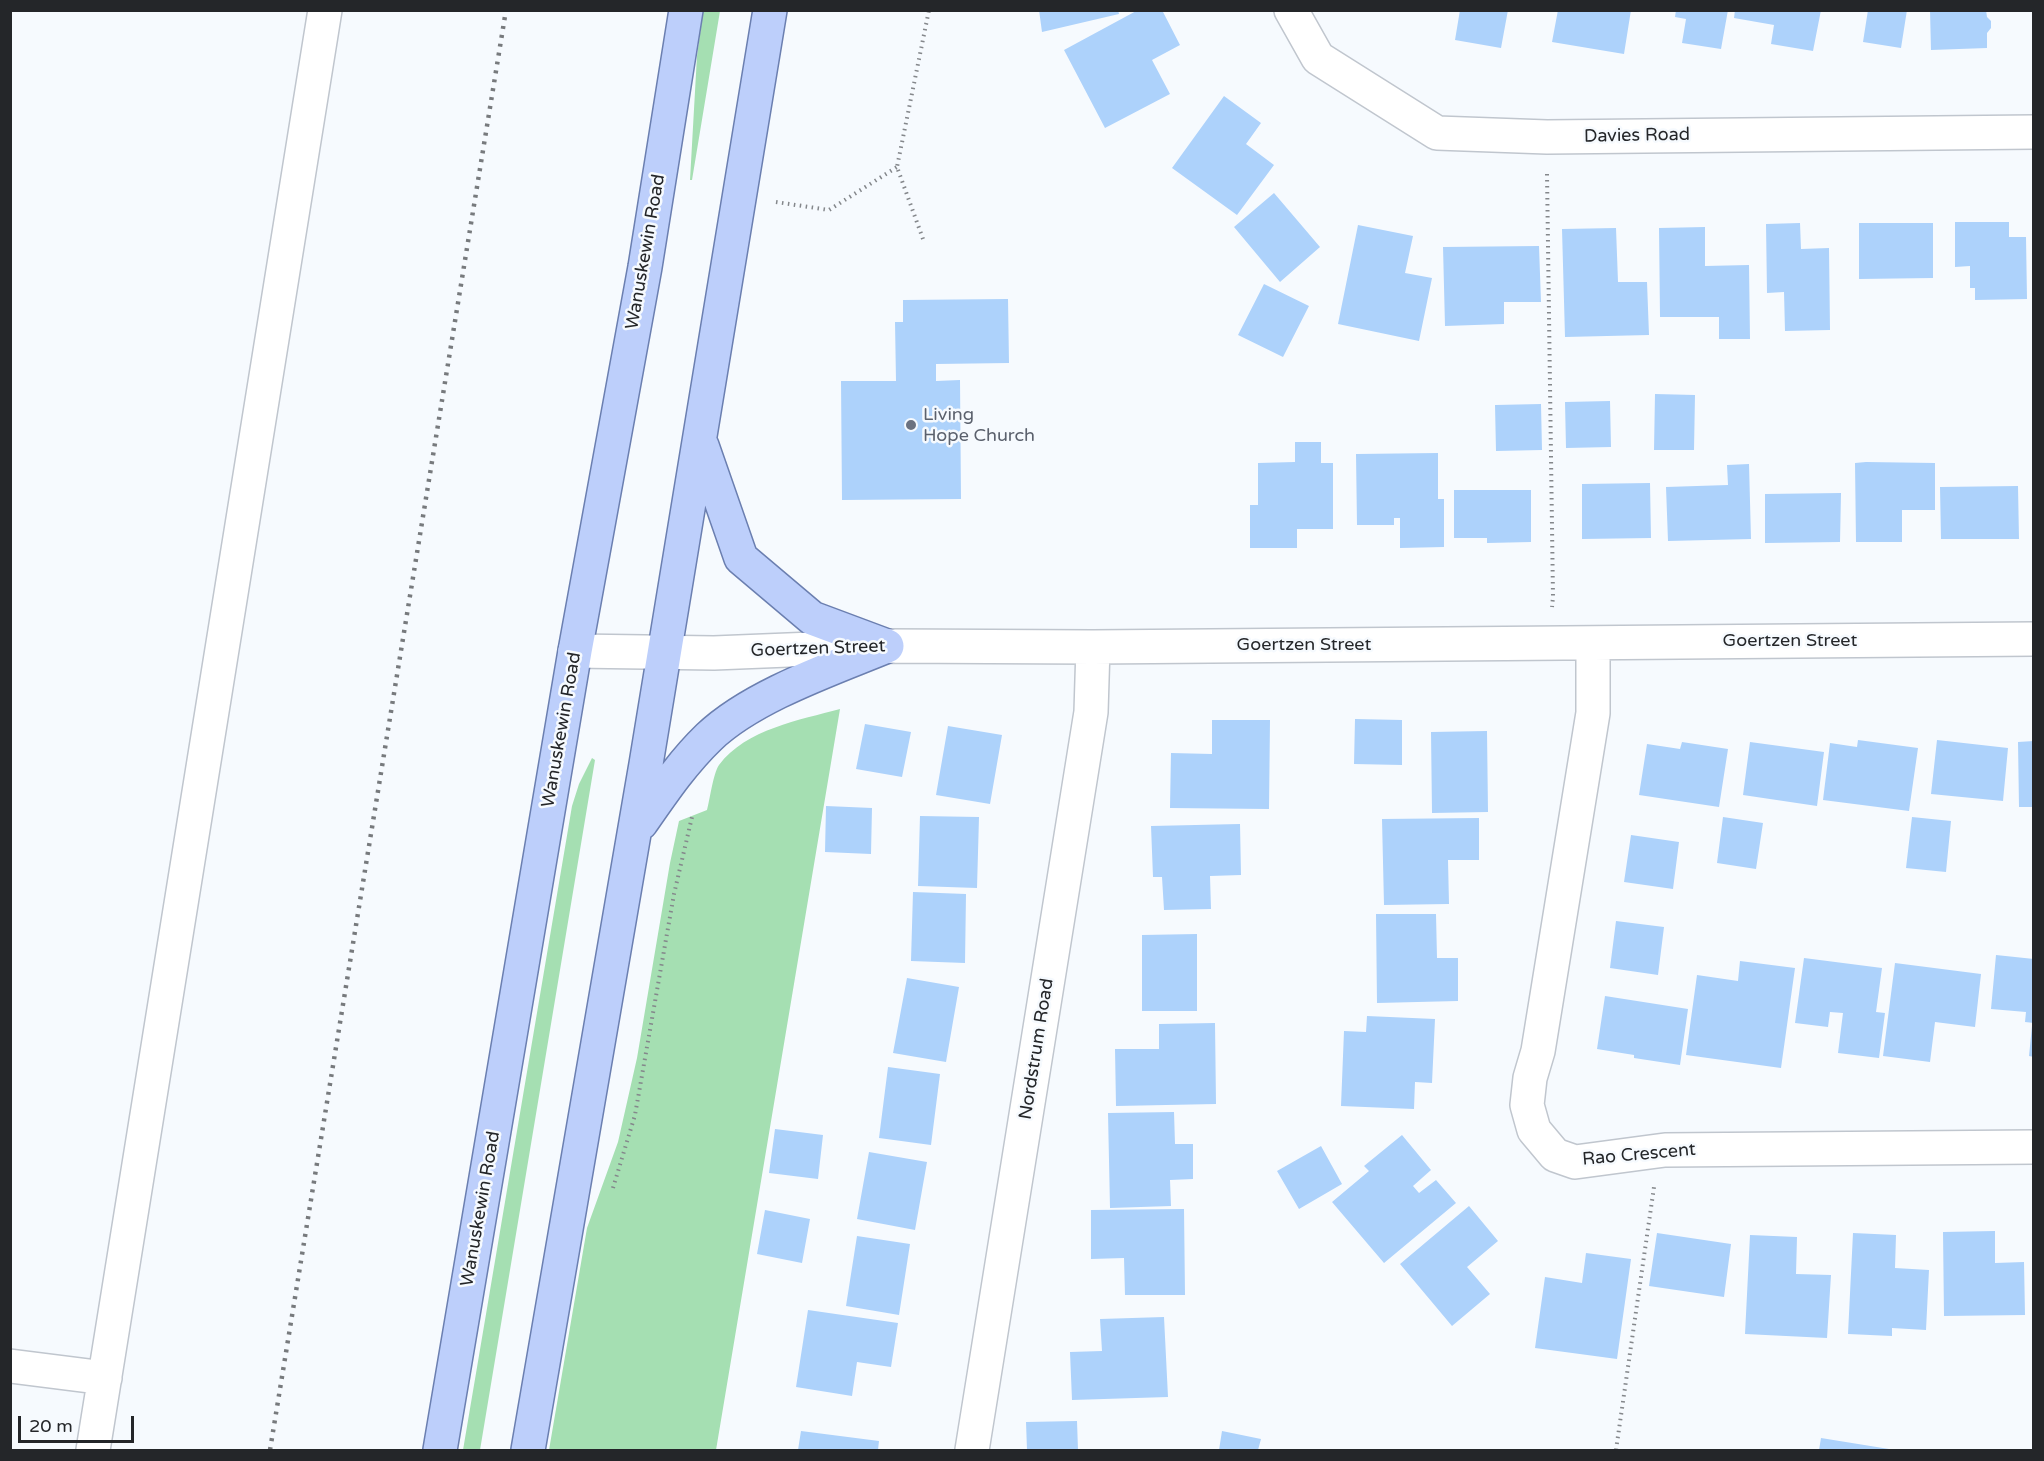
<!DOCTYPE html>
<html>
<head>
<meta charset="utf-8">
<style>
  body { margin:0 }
  #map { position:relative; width:2044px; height:1461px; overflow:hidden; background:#f6fafe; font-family:"Varela Round",sans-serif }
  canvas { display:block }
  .frame { position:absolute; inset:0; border:12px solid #242629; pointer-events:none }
  .scale { position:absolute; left:18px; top:1416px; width:116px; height:27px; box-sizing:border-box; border:3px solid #242629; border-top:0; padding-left:8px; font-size:18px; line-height:21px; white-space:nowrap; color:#242629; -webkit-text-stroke:4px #f6fafe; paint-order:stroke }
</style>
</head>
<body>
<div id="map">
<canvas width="2044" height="1461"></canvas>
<div class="frame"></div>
<div class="scale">20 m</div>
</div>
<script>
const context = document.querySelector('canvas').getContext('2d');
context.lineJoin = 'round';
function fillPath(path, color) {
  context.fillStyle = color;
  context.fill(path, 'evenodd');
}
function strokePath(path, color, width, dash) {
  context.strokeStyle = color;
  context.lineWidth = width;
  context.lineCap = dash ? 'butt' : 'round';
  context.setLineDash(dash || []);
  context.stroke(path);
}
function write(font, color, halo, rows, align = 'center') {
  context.font = font + ' "Varela Round",sans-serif';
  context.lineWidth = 5;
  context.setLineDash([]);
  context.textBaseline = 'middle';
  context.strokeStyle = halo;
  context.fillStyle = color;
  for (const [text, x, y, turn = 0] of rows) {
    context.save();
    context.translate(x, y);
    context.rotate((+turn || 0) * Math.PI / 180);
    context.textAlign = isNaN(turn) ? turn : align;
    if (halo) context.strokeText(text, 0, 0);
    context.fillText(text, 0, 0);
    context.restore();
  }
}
fillPath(new Path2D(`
  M703,11h17l-28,169h-2l7,-124z
  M840,709l-124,741h-167l38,-222 31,-86 19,-84 33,-195 9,-42 28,-11c3,-11 6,-36 12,-45 27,-36 81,-45 121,-56z
  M592,758l3,2 -115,690h-17l109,-644 7,-22z`), '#a5dfb2');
fillPath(new Path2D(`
  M1039,10h79l1,4 -77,18z
  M1138,10h24l18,35 -28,15 18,34 -65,34 -41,-78z
  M1460,10h48l-7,38 -46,-8z
  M1558,10h73l-7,44 -72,-12z
  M1676,10h52l-7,39 -39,-6 4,-24 -11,-2z
  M1735,10h86l-8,41 -42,-7 3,-19 -40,-7z
  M1868,10h39l-6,38 -38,-6z
  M1930,10h56l1,7 4,4v7l-4,5v15l-56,2z
  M1224,96l37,27 -15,21 28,21 -37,50 -65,-47z
  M1274,193l46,54 -40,35 -46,-55z
  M1955,222h54v15h17l1,62 -52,1v-12h-5v-22l-15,1z
  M1800,223l1,26 28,-1 1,82 -45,1 -1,-39 -17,1 -1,-69z
  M1859,223h74v55l-74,1z
  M1358,225l55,11 -8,37 27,5 -13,63 -81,-17z
  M1705,227v39l44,-1 1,74h-31v-22h-59l-1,-89z
  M1616,228l2,54h29l2,53 -84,2 -3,-108z
  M1539,246l2,56h-37v22l-59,2 -2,-79z
  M1264,284l45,22 -26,51 -45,-22z
  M1008,299l1,64 -73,1v17l24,-1 1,119 -119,1 -1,-119h55l-1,-59h8v-22z
  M1655,394l40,1 -1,55h-40z
  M1610,401l1,46 -45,1 -1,-46z
  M1541,404l1,46 -46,1 -1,-46z
  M1295,442h26v21h12v66h-36v19h-47v-43h8v-42l37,-1z
  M1438,453v46h6v48l-44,1v-30h-6v7h-37l-1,-71z
  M1866,462l69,1v47h-33v32h-46l-1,-79z
  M1749,464l2,75 -83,2 -2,-54 62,-2 -1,-20z
  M1650,483l1,55 -69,1v-55z
  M2018,486l1,53h-78l-1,-52z
  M1454,490h77v52l-44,1v-5h-33z
  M1841,493l-1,49 -75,1v-49z
  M1355,719l47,1v45l-48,-1z
  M1212,720h58l-1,89 -99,-1 1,-55 41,1z
  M865,724l46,8 -9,45 -46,-8z
  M948,726l54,9 -12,69 -54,-9z
  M1487,731l1,81 -56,1 -1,-81z
  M1858,740l60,8 -9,63 -86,-11 7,-57 27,4z
  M1937,740l71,8 -5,53 -72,-7z
  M2034,741v66h-15l-1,-65z
  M1682,742l46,7 -9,58 -80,-12 8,-51 33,5z
  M1750,742l74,10 -7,54 -74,-11z
  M826,806l46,2 -1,46 -46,-2z
  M920,816l59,1 -2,71 -59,-2z
  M1723,817l40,6 -7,46 -39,-6z
  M1912,817l39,4 -5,51 -40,-4z
  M1479,818v42h-31l1,44 -65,1 -2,-86z
  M1240,824l1,51 -31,1 1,33 -47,1 -2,-33h-9l-2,-51z
  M1631,835l48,7 -6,47 -49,-7z
  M913,892l53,2 -1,69 -54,-2z
  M1376,914h60l1,44h21v43l-81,2z
  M1616,921l48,6 -6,48 -48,-7z
  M1197,934v77h-55v-76z
  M1996,955l38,4v64l-9,-1 1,-10 -35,-3z
  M1804,958l78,10 -6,44 9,1 -6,45 -41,-5 5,-40 -13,-1 -2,15 -33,-4z
  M1740,961l55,7 -14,100 -95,-13 11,-80 41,6z
  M1895,963l86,11 -6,53 -40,-5 -5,40 -47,-6z
  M907,978l52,9 -13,75 -53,-9z
  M1605,996l83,13 -8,56 -46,-7v-3l-37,-6z
  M1367,1016l68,3 -3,64 -17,-1 -1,27 -73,-3 3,-75 22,1z
  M1215,1023l1,81 -100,2 -1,-57h44v-25z
  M2032,1026h2v31l-5,-1z
  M888,1067l52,7 -9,71 -52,-7z
  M1174,1112l1,32h18v35l-23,1 1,26 -61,2 -2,-95z
  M775,1129l48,6 -5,44 -49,-6z
  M1402,1135l29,35 -18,16 6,7 17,-13 20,23 -72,60 -52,-61 37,-31 -5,-5z
  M1321,1146l21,38 -43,25 -22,-38z
  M869,1152l58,10 -12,68 -58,-11z
  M1469,1206l29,35 -31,26 23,27 -38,32 -52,-62z
  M1184,1209l1,86h-60l-1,-37 -33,1v-49z
  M765,1210l45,9 -8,44 -45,-9z
  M1995,1231v32l29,-1 1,53 -81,1 -1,-84z
  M1657,1233l74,11 -7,53 -75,-11z
  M1853,1233l43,2 -1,33 34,2 -3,60 -34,-2v8l-44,-2z
  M1750,1235l47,2 -1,37 35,1 -4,63 -82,-4z
  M857,1236l53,8 -11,71 -53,-9z
  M1586,1253l45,6 -14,100 -82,-11 10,-71 37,6z
  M808,1310l90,13 -7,44 -34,-5 -5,34 -56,-9z
  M1164,1317l4,80 -96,3 -2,-48 32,-1 -2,-32z
  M1077,1421l1,29h-51l-1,-28z
  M801,1431l78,10 -1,9h-80z
  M1222,1431l39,8 -3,11h-39z
  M1821,1438l68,11v1h-70z`), '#add2fb');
const minor = new Path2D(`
  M1291,10l27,48 119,75 110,4 487,-5
  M1593,643v70l-55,338 -8,27 -3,27 7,25 21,25 20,7 90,-12 369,-3
  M575,651l139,2 173,-7 206,1 941,-8
  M10,1366l95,12
  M93,1450l232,-1440
  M972,1450l119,-738 2,-65`);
const major = new Path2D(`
  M702,446l39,112 71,60 75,28
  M641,823c21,-30 41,-60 68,-86 43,-41 122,-68 178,-91
  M440,1450l135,-799 70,-384 41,-257
  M528,1450l118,-686 124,-754`);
strokePath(minor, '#c0c6ce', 36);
strokePath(major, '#6b7fb0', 36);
strokePath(new Path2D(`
  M1547,174l6,423 -1,10
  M776,202l53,8 68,-43
  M923,239l-26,-72 32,-157
  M613,1188l22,-73 39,-221 18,-77
  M1616,1450l38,-263`), '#84878b', 4, [1.5, 4.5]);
strokePath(minor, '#fff', 33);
strokePath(major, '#bdcffb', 33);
strokePath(new Path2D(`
  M270,1450l236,-1440`), '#777a7d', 4.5, [3, 6]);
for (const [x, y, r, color] of [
  [911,425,6,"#6b7280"]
]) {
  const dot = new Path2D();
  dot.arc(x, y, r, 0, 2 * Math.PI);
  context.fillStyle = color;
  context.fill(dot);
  strokePath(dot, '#f6fafe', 2);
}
write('18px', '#242629', '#f6fafe', [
  ["Davies Road",1637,136,-1],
  ["Wanuskewin Road",646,252,-80],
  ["Goertzen Street",1790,641],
  ["Goertzen Street",1304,645],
  ["Goertzen Street",818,649,-2],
  ["Wanuskewin Road",562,730,-80],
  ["Nordstrum Road",1037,1049,-81],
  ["Rao Crescent",1639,1155,-5],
  ["Wanuskewin Road",481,1209,-80]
]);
write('18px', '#5b616d', '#f6fafe', [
  ["Living",923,415],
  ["Hope Church",923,436]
], 'left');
</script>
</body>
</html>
